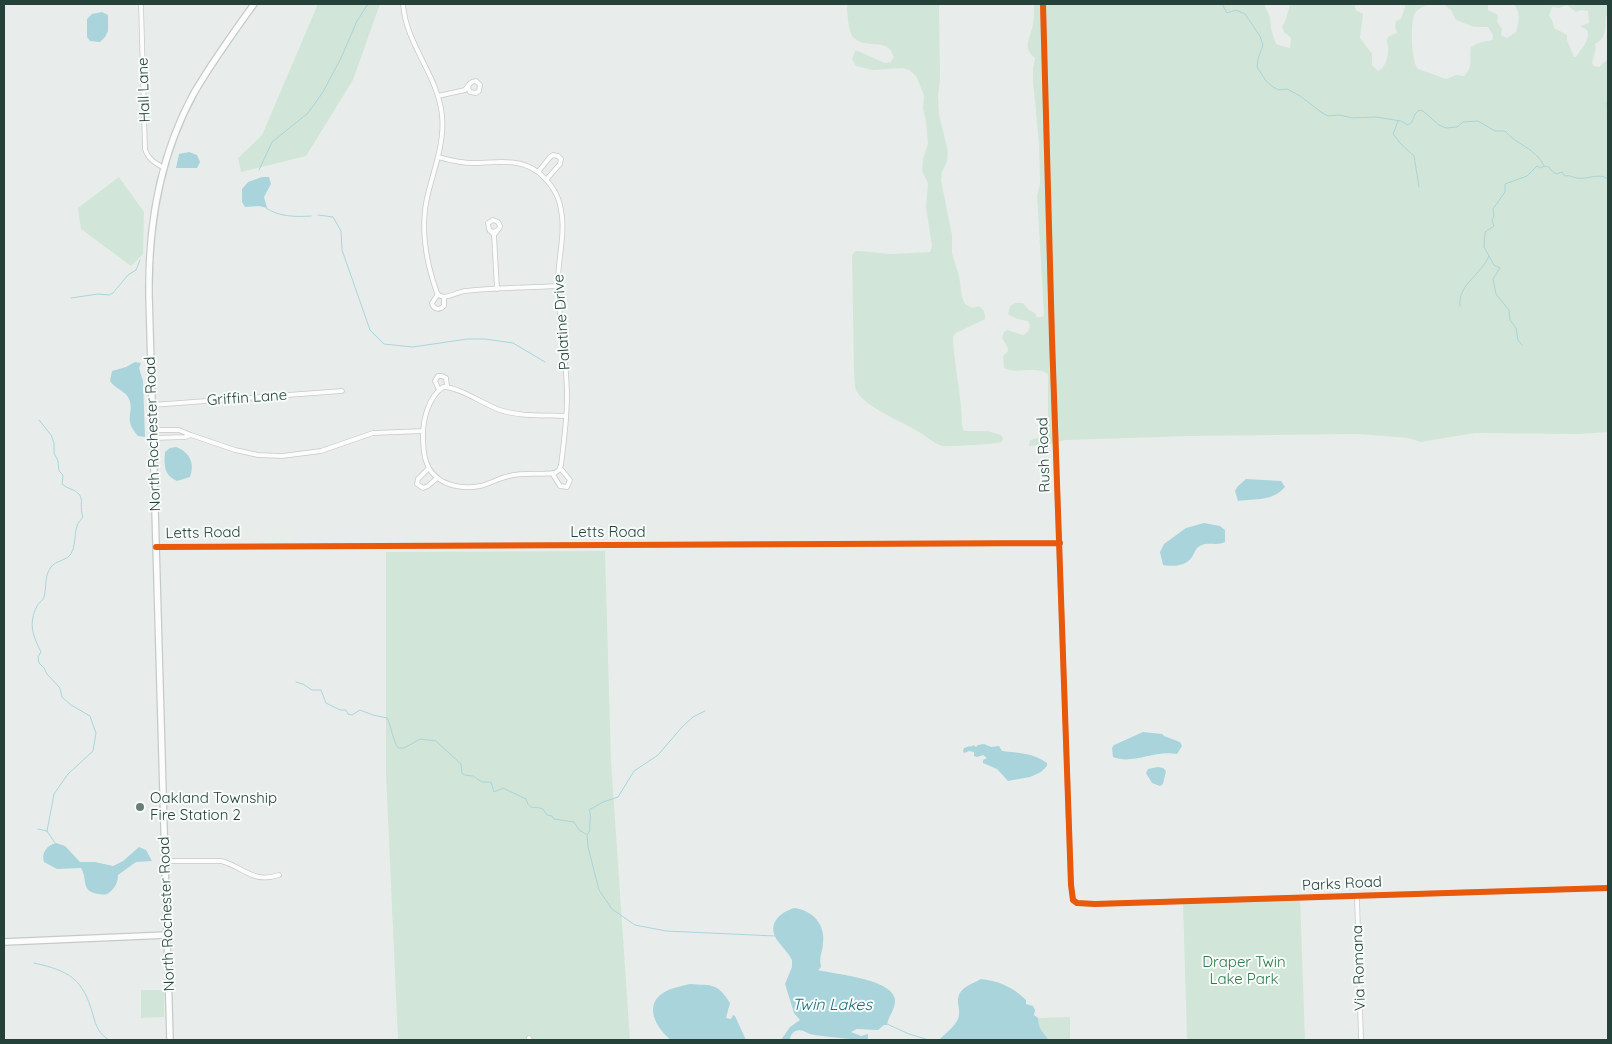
<!DOCTYPE html>
<html>
<head>
<meta charset="utf-8">
<style>
  body { margin:0 }
  #map { position:relative; width:1612px; height:1044px; overflow:hidden; background:#e8edeb; font-family:Quicksand,sans-serif }
  canvas { display:block }
  .frame { position:absolute; inset:0; border:5px solid #24423a; pointer-events:none }
</style>
</head>
<body>
<div id="map">
<canvas width="1612" height="1044"></canvas>
<div class="frame"></div>
</div>
<script>
const context = document.querySelector('canvas').getContext('2d');
context.lineJoin = 'round';
function fillPath(path, color) {
  context.fillStyle = color;
  context.fill(path, 'evenodd');
}
function strokePath(path, color, width, dash) {
  context.strokeStyle = color;
  context.lineWidth = width;
  context.lineCap = dash ? 'butt' : 'round';
  context.setLineDash(dash || []);
  context.stroke(path);
}
function write(font, color, halo, rows, align = 'center') {
  context.font = font + ' Quicksand,sans-serif';
  context.lineWidth = 4;
  context.setLineDash([]);
  context.textBaseline = 'middle';
  context.strokeStyle = halo;
  context.fillStyle = color;
  for (const [text, x, y, turn = 0] of rows) {
    context.save();
    context.translate(x, y);
    context.rotate((+turn || 0) * Math.PI / 180);
    context.textAlign = isNaN(turn) ? turn : align;
    if (halo) context.strokeText(text, 0, 0);
    context.fillText(text, 0, 0);
    context.restore();
  }
}
fillPath(new Path2D(`
  M318,4h62l-27,76 -47,76 -65,16 -3,-14 24,-23z
  M847,4h92l1,76 -2,16 1,19 9,36 -1,10 -5,11 -1,8 11,55v18l7,23 3,21 3,7 7,4 7,-2c5,4 6,6 6,13l-29,14 -3,4c1,30 9,59 9,89l2,5h24l13,4 2,3 -1,4c-4,2 -55,5 -60,4 -10,-4 -15,-9 -23,-14 -16,-10 -52,-24 -62,-40 -3,-5 -2,-13 -3,-19l-2,-117 3,-5h4l33,3 38,-2 2,-6 -6,-39 2,-24 -6,-12 1,-12 5,-15 -2,-23 -3,-12 1,-14 -3,-7 -5,-12 -7,-6 -6,-2 -30,2 -17,-4 -4,-7 3,-8h3l27,12 6,-1 3,-5c-7,-21 -27,-7 -40,-19 -6,-5 -7,-27 -7,-34z
  M1034,4h230l6,13 1,11 4,14 3,3 12,3 1,-10 -7,-6 -2,-5 4,-8 4,-15h64l2,6 7,4 -3,24 12,16v11l6,6c7,-3 10,-13 10,-21 1,-4 -2,-8 -1,-11 2,-4 7,-5 10,-6l-2,-7 1,-5 5,-2 5,-15h22c-4,2 -10,5 -13,9 -5,9 -4,48 3,56l28,10 10,-4 8,1c10,-9 5,-19 7,-29l7,-4 14,-3 1,-5 -5,-8h-14l-18,-7 -5,-10 -8,-6h45v6l10,5 -1,7 5,7 -1,6 6,3 9,-6c3,-11 5,-18 -2,-28h94v11l-2,1c-1,11 1,23 -11,28l1,4 -4,15 2,3 5,1 9,-8v373l-30,2 -103,-1 -54,9 -13,-4 -50,-4 -168,2 -125,4 -15,4 -21,2 1,-6 8,-2 10,-7v-57c-13,-9 -31,1 -44,-6l-1,-12 5,-5v-3l-6,-10 2,-6 3,-2 16,5c6,-3 9,-8 5,-14l-11,-2 -9,-5 2,-8 5,-3h8l6,7 7,4v3h7l1,-2 -7,-120 3,-11 -1,-40 -6,-63v-13l2,-10c-14,-11 -4,-20 -2,-34 1,-6 1,-13 1,-20zM1567,5l9,7 6,-2 6,1 1,12 -9,3 7,4c4,10 -6,19 -11,27h-2l-7,-17v-5l-13,-7 -2,-8 -3,-4 3,-9 7,1z
  M119,177l25,35 -1,42 -12,12 -50,-37 -3,-21z
  M605,551l6,210 19,279h-232l-12,-266v-222z
  M1300,898l5,142h-118l-4,-138z
  M141,990h23v27l-23,1z
  M1070,1017v23h-91l-1,-20z`), '#d1e6d8');
fillPath(new Path2D(`
  M102,12l6,3v16l-3,6 -5,5 -10,-1 -3,-4v-18l5,-5z
  M189,152l8,3 3,7 -3,6h-21l3,-14z
  M262,177h7l2,7 -7,13 3,11 -8,-2 -14,1 -3,-5v-13l6,-7z
  M135,362l6,1 -2,5 4,13 2,56 -7,-1c-16,-18 -3,-22 -9,-37 -3,-8 -14,-10 -19,-18l2,-10 14,-4z
  M176,447c14,5 19,17 14,30l-13,4c-13,-6 -13,-15 -12,-29l5,-4z
  M1246,479l35,2 4,6c-13,15 -29,11 -47,14l-3,-10 3,-5z
  M1204,523l16,3 5,4v12c-8,4 -16,0 -23,3 -6,2 -7,7 -10,12 -6,9 -19,10 -29,8l-3,-13 4,-8 22,-16z
  M1143,732l19,2 2,2 16,6 2,4 -5,8c-24,-4 -44,11 -64,3l-1,-9 2,-3z
  M984,744l7,3 8,-1 3,5c16,2 32,2 45,12v3l-6,6 -11,5 -22,4 -11,-12 -14,-6v-3l4,-2 -4,-3 -6,2 -3,-1v-4l-5,-1 -5,2 -1,-2 1,-3 6,-2 1,1 2,-2 3,2 2,-2z
  M1158,767l5,1 3,3 -3,13 -3,2 -8,-3 -6,-10 2,-4z
  M56,843l9,3 15,16h15l18,4 10,-5 16,-14 7,3 6,11 -16,1 -18,13c0,6 -2,12 -8,17 -3,3 -7,3 -11,2 -19,-2 -11,-15 -18,-26l-24,1 -13,-7c-3,-9 3,-17 12,-19z
  M794,908c18,2 32,16 29,36 -1,10 -4,12 -2,23l-3,3c16,4 74,9 77,29 1,10 -7,17 -8,26h-3l-6,5 -21,-1 -6,3 10,4 7,-2v6c-8,0 -53,-4 -58,-6 -5,-2 -9,-5 -14,-3 -4,1 -6,6 -6,9h-9l9,-13 10,-7 -6,-7 -9,-29 7,-17v-7c-4,-8 -10,-13 -15,-20 -10,-16 2,-27 17,-32z
  M981,979c18,2 32,8 45,21v4l7,2 2,4 -1,5 4,3c0,10 5,15 11,22h-110c6,-7 14,-11 19,-21 2,-5 1,-10 0,-16 -1,-15 12,-18 23,-24z
  M690,984c22,2 27,-2 40,19l-4,15 5,1 2,-4 2,1 11,24h-75c-14,-11 -28,-34 -8,-47 7,-5 19,-7 27,-9z`), '#a9d4db');
strokePath(new Path2D(`
  M1222,4l5,9 9,-3 9,4 15,22 3,9 -5,14 -1,8 9,14 7,6 6,3 8,-1 13,7 21,16 7,4 11,-1 14,3 23,-1 25,4 7,4 4,-3 3,-8 4,-4 4,1 16,14 7,3 11,-1 6,-5 15,-1 17,10h10c10,13 31,17 39,35l5,1 2,3 5,4 6,-2 3,4c6,-1 6,1 12,2 9,2 23,-6 31,1
  M1607,103l1,19
  M1398,121l-5,13 8,10 13,12 5,31
  M259,170l13,-28 36,-29 15,-21 18,-34 16,-37 11,-17
  M266,208c13,9 30,9 45,8
  M318,215l15,2 8,14 1,19 28,80 14,14 29,3 54,-8h18l28,4 32,19
  M71,298l27,-4 11,1 4,-2 15,-18 8,-5 4,-10
  M1460,306c-3,-21 22,-32 29,-50
  M1522,345l-4,-5 -2,-12 -6,-8 -1,-10 -13,-16 -3,-15 7,-11 -6,-3 -10,-18 1,-15 9,-6 -2,-6 2,-4 -1,-7 12,-17v-8l22,-8 10,-10 4,2 3,-2
  M39,420l12,15 3,8v10l4,8 1,10 4,4 -1,9c5,5 13,5 17,10 5,6 0,14 4,23 -2,3 -5,5 -6,9 -3,10 -1,21 -7,29 -3,5 -15,6 -19,12 -7,9 -4,19 -7,30 -1,4 -5,5 -7,9 -9,18 -4,30 4,46l-3,5 1,6 5,5 3,6 13,14 2,9 9,8 19,11 6,17 -3,18 -25,23 -14,20 -7,37
  M296,682l7,2 9,6h9l5,13 14,7h6l2,4 4,1 8,-5 13,5 14,3c5,10 5,20 11,30h6l16,-9 16,2 25,23 1,9 2,2 9,1 9,6h9l3,10 9,-4 2,1 21,10c4,13 8,6 17,10l4,6 5,1 2,3 20,3 5,8 7,4
  M705,711l-12,6 -11,10 -24,28 -24,16 -16,26 -15,5 -14,8c3,6 0,13 1,20l-3,5 1,12 11,43 13,19 23,16 31,6 109,5
  M38,829l9,2 8,12
  M34,963c36,8 49,16 59,52 3,11 6,19 16,25
  M887,1024l22,10 20,6`), '#a9d4db', 1);
const street = new Path2D(`
  M141,4l4,145c3,10 10,14 19,19
  M403,4c3,41 34,69 39,111 3,29 -9,56 -15,83 -7,32 -1,64 10,95 6,9 19,-1 28,-2 30,-4 62,-3 93,-5
  M1043,4l9,335 19,546 2,15 4,3 18,1 513,-16
  M465,90c3,-4 5,-9 11,-9l4,4 -1,6 -3,2 -6,-1 -2,-4 1,-3
  M438,96l27,-6
  M438,157c11,3 22,6 34,6 22,0 46,-6 66,9 12,10 21,23 23,38 5,25 -4,51 -3,76 1,37 9,74 9,110 0,23 -3,46 -6,69l-2,5 -4,3c-15,2 -31,-1 -46,3 -10,2 -19,8 -29,10 -21,4 -47,-2 -54,-25 -3,-8 -3,-17 -3,-26 0,-17 6,-38 20,-48 14,-1 42,18 57,23 21,7 45,5 66,6
  M538,172l12,-15 3,-2 5,1 3,3 -1,5 -14,16
  M490,231l4,1 5,-3 1,-3 -2,-4 -5,-2 -5,3 1,6 5,6
  M497,289l-3,-54 3,-4
  M438,294l-6,9c1,6 7,8 12,3v-9
  M439,390l-4,-9 3,-5h4l4,2 1,8
  M152,405l190,-14
  M153,430h26l12,5 44,15 23,5 24,1 39,-5 52,-18 50,-2
  M153,438l32,-1 6,-2
  M429,468l-11,11 -1,5 6,4 5,-2 9,-8
  M552,473l8,13 7,1 3,-7 -10,-12
  M156,547l904,-4
  M165,861h56c23,6 32,23 58,14
  M1357,896l4,144
  M529,1038l1,2`);
const secondary = new Path2D(`
  M4,942l163,-7
  M170,1040l-21,-744c-1,-70 11,-141 45,-203 18,-31 39,-60 60,-89`);
strokePath(street, '#c5cac8', 5.5);
strokePath(secondary, '#c3cbc8', 8);
strokePath(street, '#fcfcfc', 4);
strokePath(secondary, '#fcfcfc', 5.5);
strokePath(new Path2D(`
  M1043,4l9,335 19,546 2,15 4,3 18,1 513,-16
  M156,547l904,-4`), '#e8590c', 6);
for (const [x, y, r, color] of [
  [140,807,5,"#697e78"]
]) {
  const dot = new Path2D();
  dot.arc(x, y, r, 0, 2 * Math.PI);
  context.fillStyle = color;
  context.fill(dot);
  strokePath(dot, '#f7fbf9', 2);
}
write('15px', '#24423a', '#f7fbf9', [
  ["Hall Lane",144,90,-92],
  ["Palatine Drive",562,322,-94],
  ["Griffin Lane",247,398,-4],
  ["North Rochester Road",153,434,-92],
  ["Rush Road",1044,455,-92],
  ["Letts Road",608,532],
  ["Letts Road",203,533,-1],
  ["Parks Road",1342,884,-3],
  ["North Rochester Road",167,914,-92],
  ["Via Romana",1359,968,-92]
]);
write('15px', '#24423a', '#f7fbf9', [
  ["Oakland Township",150,798],
  ["Fire Station 2",150,815]
], 'left');
write('15px', '#2d7a4b', '#f7fbf9', [
  ["Draper Twin",1244,962],
  ["Lake Park",1244,979]
]);
write('italic 16px', '#1c6f80', '#f7fbf9', [
  ["Twin Lakes",832,1005]
]);
</script>
</body>
</html>
